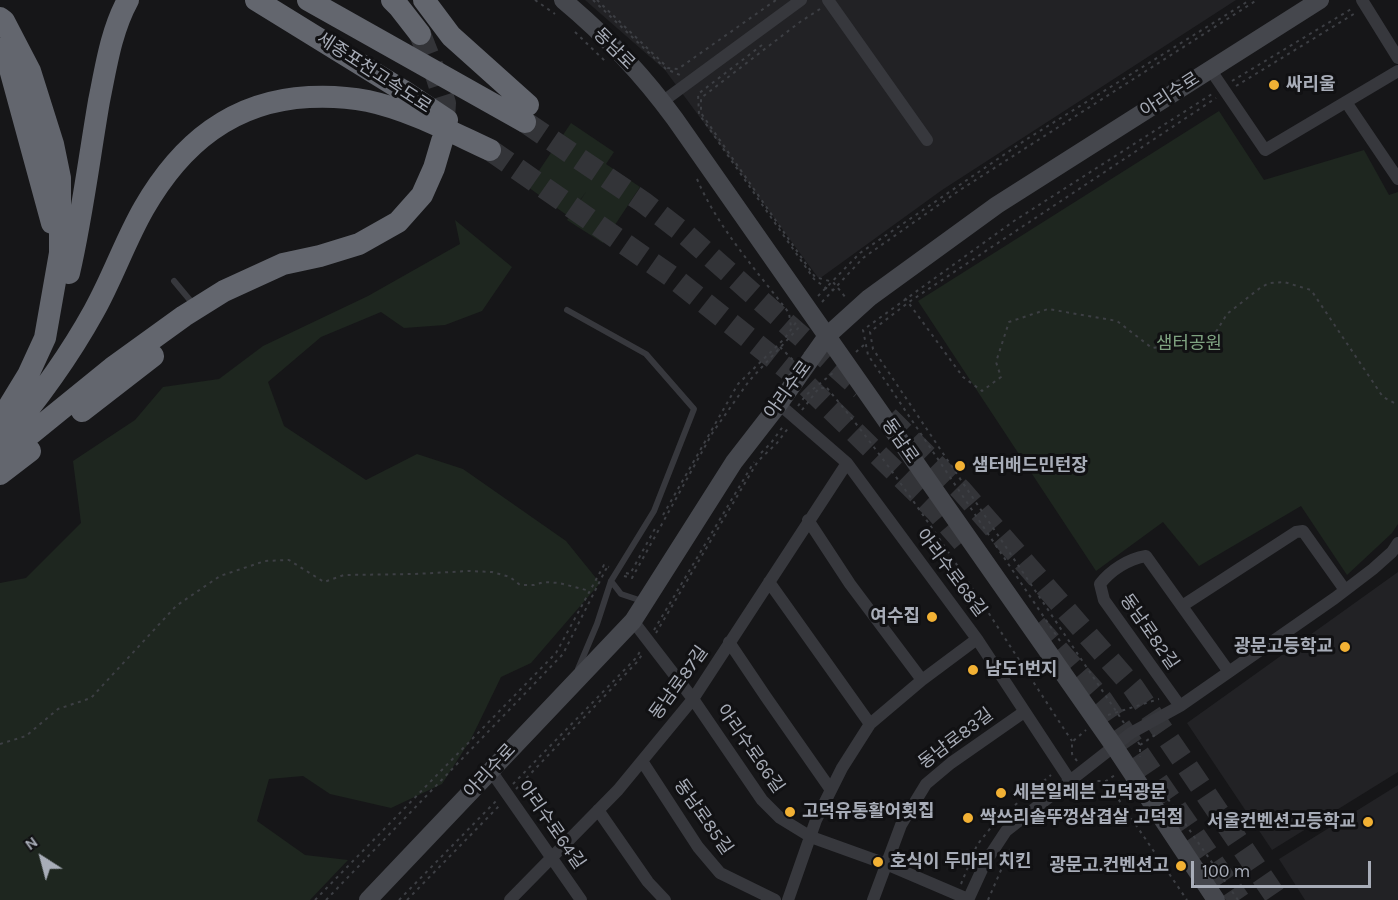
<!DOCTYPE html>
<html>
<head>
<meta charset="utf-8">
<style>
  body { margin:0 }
  #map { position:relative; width:1398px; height:900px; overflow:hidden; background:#161618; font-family:Karla,sans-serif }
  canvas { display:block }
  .north { position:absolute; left:12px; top:828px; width:60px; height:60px; -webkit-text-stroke:4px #111113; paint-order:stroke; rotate:324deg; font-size:16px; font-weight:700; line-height:24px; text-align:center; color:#a8adb8 }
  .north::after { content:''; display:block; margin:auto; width:21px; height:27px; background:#a8adb8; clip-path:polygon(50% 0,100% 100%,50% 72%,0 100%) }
  .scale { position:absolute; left:1191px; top:861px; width:180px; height:27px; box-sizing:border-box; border:3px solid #a8adb8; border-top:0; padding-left:8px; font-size:18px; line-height:21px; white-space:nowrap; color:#a8adb8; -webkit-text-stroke:4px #111113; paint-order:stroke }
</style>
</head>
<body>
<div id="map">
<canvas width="1398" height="900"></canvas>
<div class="north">N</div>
<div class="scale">100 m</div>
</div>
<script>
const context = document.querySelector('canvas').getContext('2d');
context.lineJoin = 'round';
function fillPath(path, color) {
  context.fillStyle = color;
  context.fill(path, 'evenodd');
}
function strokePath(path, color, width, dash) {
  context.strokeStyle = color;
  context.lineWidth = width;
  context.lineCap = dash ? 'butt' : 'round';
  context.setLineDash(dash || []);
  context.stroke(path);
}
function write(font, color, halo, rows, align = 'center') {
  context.font = font + ' Karla,"Noto Sans KR",sans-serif';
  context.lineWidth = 6;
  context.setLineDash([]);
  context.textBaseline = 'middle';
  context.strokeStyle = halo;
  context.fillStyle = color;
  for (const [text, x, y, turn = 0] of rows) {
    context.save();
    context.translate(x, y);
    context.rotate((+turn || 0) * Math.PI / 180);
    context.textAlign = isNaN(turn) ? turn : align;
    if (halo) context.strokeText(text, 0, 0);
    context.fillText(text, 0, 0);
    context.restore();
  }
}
fillPath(new Path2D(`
  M585,0h651l-294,190 -123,89 -154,-209z
  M1398,572v200l-126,78 -85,-127z
  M1398,785v115h-93l-26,-41z`), '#222225');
fillPath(new Path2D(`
  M1219,111l45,69 100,-30 25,45 9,-3v332l-6,9 -45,42 -46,-69 -102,60 -36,-44 -67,49 -178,-270z
  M571,123l43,29 -8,12 34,23 -37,56 -36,-23 19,-28 -18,24 -40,-29z
  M455,220l57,47 -30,44 -37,14 -41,3 -23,-16 -60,25 -53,45 16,44 82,54 51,-26 46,15 103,72 34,42 -69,80 -30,14 -30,62 -29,45 -51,24 -61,-14 -27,-18 -34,3 -12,42 48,34 43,5 -38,40h-310v-317l26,-5 55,-55 -8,-62 62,-41 28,-33 56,-8 44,-33 105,-50 92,-52z`), '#1e261f');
strokePath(new Path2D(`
  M420,34l16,41 9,28 -2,31
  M525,122l118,80 42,32 176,155
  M490,150l185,129 126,101 134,130 34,39
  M888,417l73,73 172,197 145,213
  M1036,625l66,75 137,200`), '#333438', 22, [22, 11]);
strokePath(new Path2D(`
  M535,0l20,14
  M593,0l73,69 14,6
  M597,0l71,68 10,1 98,-69
  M820,9l-20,13 -99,76v15l114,164 18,5 13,16
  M575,32l30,29
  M762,45l-64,49 1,20 115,165 12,9 7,2
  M1232,81l121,-73
  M1236,86l121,-74
  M697,179c21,49 60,92 92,134l2,14
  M818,296l42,-43 167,-114 223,-139
  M905,298l58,79 19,14 19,-14 -5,-15 13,-40 39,-13 69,12 35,27 59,-8 16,-26 33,-26 9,-5 15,-1 27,8 72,107 15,8
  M822,302l41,-44 97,-68 297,-190
  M780,347l13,13
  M856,352l9,-8
  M827,388c92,110 166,234 245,353
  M798,406l8,-11 28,-23
  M802,410l17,-22h8
  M761,453l10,-10 13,-18
  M663,515l75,-131 47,-46 12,-17
  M626,573l4,1 27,-49
  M624,576l8,2 81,-146 36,-51 53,-57
  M654,630l100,-168
  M656,633l102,-172 19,-18 12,-16
  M1060,641l-192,-286 -5,-25 151,-109 198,-127
  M1108,715l51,-16
  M1124,723l-251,-374 -3,-17 39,-30 307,-204
  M1138,742l2,3v12
  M0,744l26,-8 32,-27 33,-11 85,-92 44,-30 45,-15 24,-1 35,22 20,-7 71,-1 54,-3 23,1 18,5 10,8h14l10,-3 15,1 31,8
  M1140,745l15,-10
  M1077,761l-5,-7v-12l14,-12
  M1090,781h16l9,-6
  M1106,781l81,119
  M513,784l123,-126 5,-8
  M516,789l122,-128 5,-8
  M1168,799l70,101
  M961,884l16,-39 20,-25 54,-45
  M315,900l241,-247 48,-88 5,2
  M326,900l237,-246 43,-85 2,1
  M399,900l99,-101
  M407,900l92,-94
  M988,900l23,-53`), '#3d3f44', 2, [3, 4.5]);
strokePath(new Path2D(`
  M174,281l20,24
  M567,310l79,44 48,55 -40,102 -43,70 -14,43 -19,45
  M611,581l10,13 21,7`), '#37383d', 6);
strokePath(new Path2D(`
  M828,0l99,140
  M1362,0l36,58
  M1210,69l55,81 133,-79
  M662,102l139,-102
  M1346,102l52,77
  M779,404l68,59 130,176 94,143
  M808,520l42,64 72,96
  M769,582l101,142
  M1182,606l114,-74 7,-1 42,59
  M633,621l60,78 69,101 18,18 31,19 75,27 82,35
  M729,642l37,55 65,93
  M1180,706l-76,-106 -4,-16c11,-14 28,-25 46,-28l83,116
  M642,761l56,86 22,26 55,27
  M491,771l90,129
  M598,810l50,72 17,18
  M510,900l108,-110 75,-91 154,-236
  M788,900l28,-80 26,-52 28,-44 52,-44 55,-41
  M873,900l28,-75 25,-41 25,-21 73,-51
  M968,900l17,-37 21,-32 125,-98 49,-27 155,-108 38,-29 19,-17 6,-9`), '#37383d', 12);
strokePath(new Path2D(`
  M563,0c42,35 80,75 112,119l439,627 102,154
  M368,900l265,-279 101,-159 45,-58 48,-68 42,-38 128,-93 323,-205`), '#45474d', 18);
strokePath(new Path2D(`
  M256,0l146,90 45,30
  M308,0l217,122
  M392,0l7,7 21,27
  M424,0l27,36 77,69
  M0,18l4,3 26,50 23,73 7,34v75l-15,85 -17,37 -28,46
  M0,49l10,20 42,154
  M69,273c13,-56 20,-114 30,-172 7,-34 12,-70 29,-101
  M82,411l71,-55
  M0,444c36,-42 68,-86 94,-133 19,-34 31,-70 50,-103 37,-64 88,-107 165,-111 19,-1 39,0 59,4 42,9 83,31 122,49
  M1,455l26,-18 85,-69 72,-52 40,-25 59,-27 37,-8 39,-12 39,-22 24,-27 12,-27 8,-27
  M0,474l30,-23`), '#63666e', 22);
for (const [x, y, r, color] of [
  [1274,85,6,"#f2b134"],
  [960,466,6,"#f2b134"],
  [932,617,6,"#f2b134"],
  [1345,647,6,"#f2b134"],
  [973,670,6,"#f2b134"],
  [1001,793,6,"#f2b134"],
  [790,812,6,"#f2b134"],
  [968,818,6,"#f2b134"],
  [1368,822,6,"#f2b134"],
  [878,862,6,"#f2b134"],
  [1181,866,6,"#f2b134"]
]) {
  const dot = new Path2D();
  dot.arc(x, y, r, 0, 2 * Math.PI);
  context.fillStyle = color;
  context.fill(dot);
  strokePath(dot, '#111113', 2);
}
write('18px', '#a8adb8', '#111113', [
  ["동남로",614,49,45],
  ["세종포천고속도로",374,73,33],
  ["아리수로",1170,95,-33],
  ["아리수로",788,390,-54],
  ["동남로",900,441,55],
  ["아리수로68길",951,573,53],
  ["동남로82길",1149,632,55],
  ["동남로87길",679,683,-54],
  ["동남로83길",956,739,-37],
  ["아리수로66길",750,749,55],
  ["아리수로",490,771,-47],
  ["동남로85길",703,817,55],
  ["아리수로64길",551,825,55]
]);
write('bold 18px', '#a8adb8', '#111113', [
  ["싸리울",1286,85],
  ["샘터배드민턴장",972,466],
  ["여수집",920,617,"right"],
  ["광문고등학교",1333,647,"right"],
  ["남도1번지",985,670],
  ["세븐일레븐 고덕광문",1013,793],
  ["고덕유통활어횟집",802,812],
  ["싹쓰리솥뚜껑삼겹살 고덕점",980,818],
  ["서울컨벤션고등학교",1356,822,"right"],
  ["호식이 두마리 치킨",890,862],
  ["광문고.컨벤션고",1169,866,"right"]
], 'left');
write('18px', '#7fa381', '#111113', [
  ["샘터공원",1189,344]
]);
</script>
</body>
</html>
